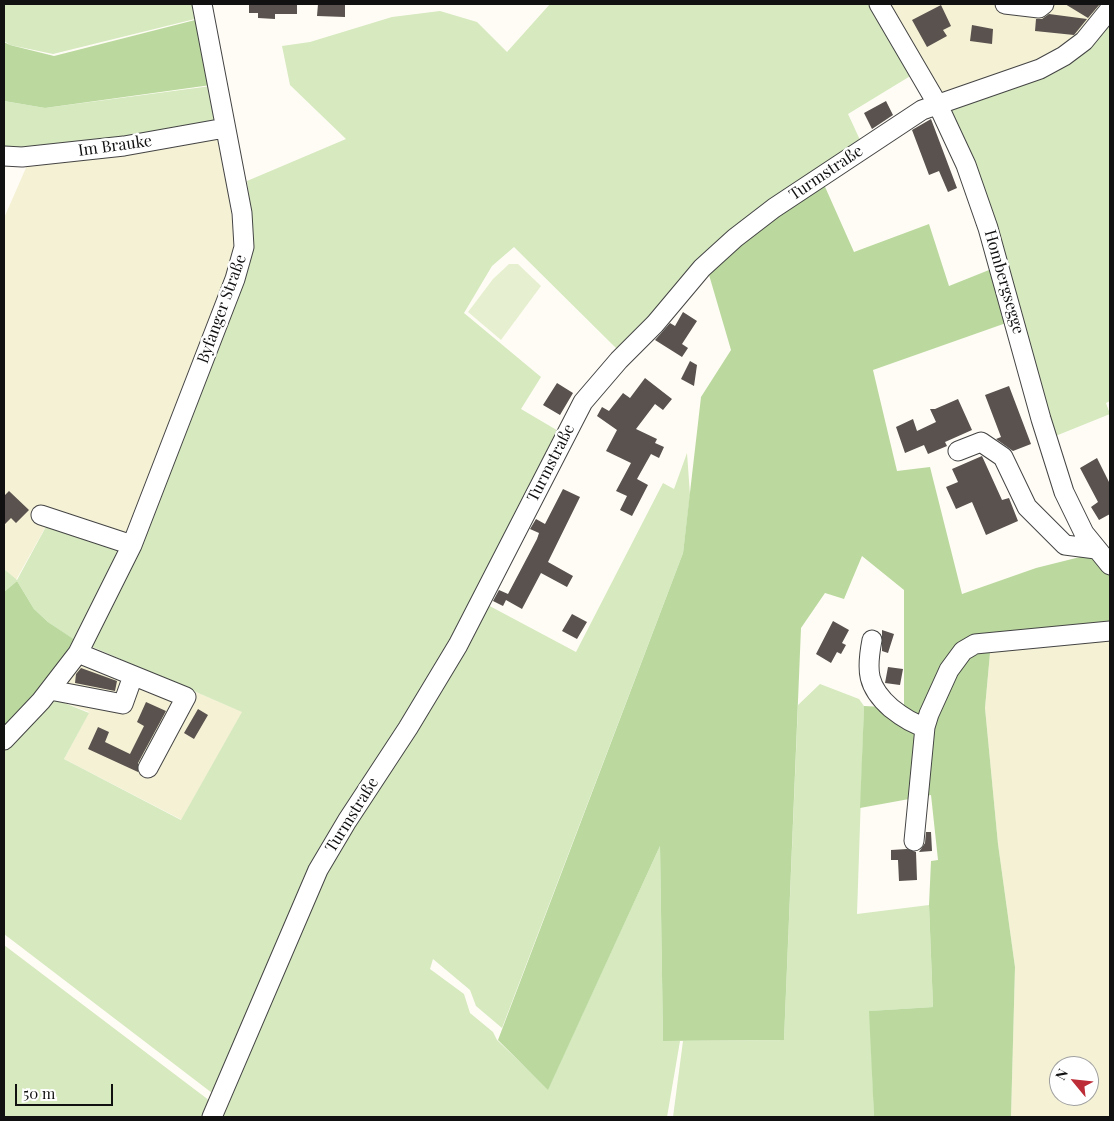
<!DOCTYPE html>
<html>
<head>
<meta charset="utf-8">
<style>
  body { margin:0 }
  #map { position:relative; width:1114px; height:1121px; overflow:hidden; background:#fffcf5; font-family:"Playfair Display",serif }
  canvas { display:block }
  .frame { position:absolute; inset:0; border:5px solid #111; pointer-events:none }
  .north { position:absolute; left:1049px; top:1056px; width:50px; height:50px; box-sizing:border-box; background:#fff; border:1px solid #a0a0a0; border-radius:50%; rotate:298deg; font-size:14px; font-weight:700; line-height:20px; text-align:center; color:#111 }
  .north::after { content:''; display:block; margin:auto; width:18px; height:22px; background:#bd2d38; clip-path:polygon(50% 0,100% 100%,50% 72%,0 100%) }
  .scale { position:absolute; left:15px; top:1084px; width:98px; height:22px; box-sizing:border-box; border:2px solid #111; border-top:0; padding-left:6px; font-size:15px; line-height:18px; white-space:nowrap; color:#111; -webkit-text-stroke:4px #fff; paint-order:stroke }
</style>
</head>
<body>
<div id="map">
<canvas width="1114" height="1121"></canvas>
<div class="frame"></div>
<div class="north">N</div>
<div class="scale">50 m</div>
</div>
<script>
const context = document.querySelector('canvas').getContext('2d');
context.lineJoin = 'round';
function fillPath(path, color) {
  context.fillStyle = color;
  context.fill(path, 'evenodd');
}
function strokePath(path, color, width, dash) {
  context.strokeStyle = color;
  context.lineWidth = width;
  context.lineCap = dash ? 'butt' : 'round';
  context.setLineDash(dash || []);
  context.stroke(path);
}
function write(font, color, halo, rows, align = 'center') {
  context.font = font + ' "Playfair Display",serif';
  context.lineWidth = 5;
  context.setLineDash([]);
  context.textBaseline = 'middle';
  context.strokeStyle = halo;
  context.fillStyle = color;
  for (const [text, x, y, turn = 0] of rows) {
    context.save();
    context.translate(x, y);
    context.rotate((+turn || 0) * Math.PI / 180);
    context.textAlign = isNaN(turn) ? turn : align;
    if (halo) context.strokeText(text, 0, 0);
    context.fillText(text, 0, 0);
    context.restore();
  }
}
fillPath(new Path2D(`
  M888,4h222l-45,47 -125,48z
  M213,135l8,6 12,85 1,22 -9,31 -97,262 -74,-29 -38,68 -12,-11v-351l25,-57z
  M1110,636v481h-99l4,-150 -17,-123 -13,-136 6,-66zM1059,1066h30v30h-30z
  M88,646l155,66 -61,108 -118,-61 25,-47 -37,-14z`), '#f4f1d5');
fillPath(new Path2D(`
  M4,4h192l3,14 -146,36 -43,-9 -6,-4z
  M550,4h323l39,71 -64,39 13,28 -242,209 -105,-104 -22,19 -28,47 77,64 -20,32 39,23 -109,215 -83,138 -152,311 -212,-162v-186l48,-50 37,15 -25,46 117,61 61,-108 -154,-67 124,-292 42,-113 -7,-59 99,-42 -56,-54 -8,-39 28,-4 82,-25 48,-6 37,11 30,30z
  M1110,14v387l-4,2 4,11 -57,23 -105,-328 77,-29z
  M211,86l7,40 -214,27v-52l41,7z
  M687,453l3,42 -7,58 -181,475 -26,-22 -6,-16 -37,-31 -3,10 34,25 6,19 23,19 4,8 51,49 112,-243 3,194 17,1 -13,76h-452l95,-224 174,-290 92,49 87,-169 11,6z
  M48,523l77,29 -46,91 -31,-21 -14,-13 -17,-28 -13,11v-23l13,11z
  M820,684l39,15 5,7 -7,208 72,-9 4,102 -63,4 4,106h-201l10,-76 101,-1 14,-335z
  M4,945l210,159 -6,13h-204z`), '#d6e9bf');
fillPath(new Path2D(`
  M199,19l12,66 -166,23 -41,-7v-59l6,3 44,11z
  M822,180l32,72 75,-28 20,62 45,-18 15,54 -136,48 24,101 33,-4 32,127 74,-26 56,-14 18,19v63l-119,6 -6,66 13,136 17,123 -4,150h-137l-5,-106 64,-4 -4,-102 2,-44 7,-1 -7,-65 -71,13 4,-102 40,2v-118l-42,-34 -18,43 -19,-6 -24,35 -17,412 -121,1 -3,-195 -112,244 -50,-50 185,-487 18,-156 30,-47 -24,-82z
  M17,581l17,28 14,13 30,20 -74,90v-140z`), '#bbd99f');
fillPath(new Path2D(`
  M509,264h9l23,22 -40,54 -33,-28 25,-33z`), '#e6f0d0');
fillPath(new Path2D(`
  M249,4h48v10h-22v5l-17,-1v-5h-9z
  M318,4h27v13l-28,-1z
  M1065,4h35l-12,14z
  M941,5l10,21 -8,4 4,6 -20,11 -15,-27z
  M1049,14l38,5 -13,16 -39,-4 1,-12h6z
  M972,25l21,4 -1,15 -22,-3z
  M886,101l7,14 -21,14 -8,-16z
  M931,119l26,69 -9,4 -9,-21 -10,4 -17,-45z
  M683,312l14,9 -15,23 6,4 -6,9 -27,-17 15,-17 5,3z
  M690,361l7,4 -3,21 -13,-7z
  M645,378l27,21 -9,11 -8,-6 -19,25 21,10 -2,4 9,4 -5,11 -8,-4 -14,25 11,6 -16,31 -12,-6 7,-14 -11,-5 15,-28 -25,-12 11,-21 -20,-14 5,-9 7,4 14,-18 7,5z
  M557,383l16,10 -13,22 -17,-10z
  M1009,386l22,58 -18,7 -17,-12 5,-2 -16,-42z
  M958,399l14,31 -27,12 2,4 -19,8 -4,-9 -19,8 -9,-26 17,-8 4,12 19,-9 -6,-13h5z
  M982,456l20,44 7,-2 9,23 -32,14 -14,-33 -16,7 -10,-22 12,-5 -6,-13z
  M1097,458l13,26v30l-11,6 -8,-13 7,-5 -18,-34z
  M563,489l17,8 -32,65 25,14 -6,11 -26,-14 -19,36 -16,-9 -3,6 -10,-5 6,-11 9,4 29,-55 2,-6 -9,-4 6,-10 9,5z
  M9,491l20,19 -13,13 -5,-5 -7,7v-29z
  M572,614l15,8 -10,17 -15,-8z
  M833,621l16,9 -7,13 4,2 -5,9 -4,-2 -6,11 -15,-9z
  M882,630l12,4 -6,19 -6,-2z
  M888,667l15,2 -3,16 -15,-2z
  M81,668l36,13 -2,10 -40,-8 1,-9z
  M146,702l20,9 -28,52v9l-50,-23 10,-22 11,5 -4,10 25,12 14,-28 -7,-4z
  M198,709l10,6 -14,24 -10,-6z
  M926,832h5l1,19 -13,1 6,-9z
  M907,849l9,3 1,28 -18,1 -1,-21h-7v-10z`), '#59524e');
const minor = new Path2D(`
  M879,4l59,101 28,60 22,63 53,191 23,73 20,41 26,32
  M1005,4l34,4 5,-4
  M4,156l18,1 102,-11 101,-18
  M958,451l23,-9 22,15 24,50 38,38 31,4
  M41,515l91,30
  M872,640c-6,31 -5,47 19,68 10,8 21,16 34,19
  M78,653l108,44 -38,71
  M50,690l73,14 10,-28
  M4,740l37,-39 37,-48 54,-108 103,-266 9,-32 -2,-34 -40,-209
  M914,841l11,-114 4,-13 20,-44 14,-19 12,-7 135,-13
  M212,1117l106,-247 29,-49 61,-93 50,-83 125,-243 36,-42 36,-36 47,-56 33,-30 39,-30 148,-98 118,-41 24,-13 20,-15 26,-32`);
strokePath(minor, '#444', 21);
strokePath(minor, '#fff', 19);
write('16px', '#111', '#fff', [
  ["Im Brauke",115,146,-8],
  ["Turmstraße",826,173,-34],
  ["Hombergsegge",1004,282,74],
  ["Byfanger Straße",222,309,-70],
  ["Turmstraße",551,463,-63],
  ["Turmstraße",352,815,-58]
]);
</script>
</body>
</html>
